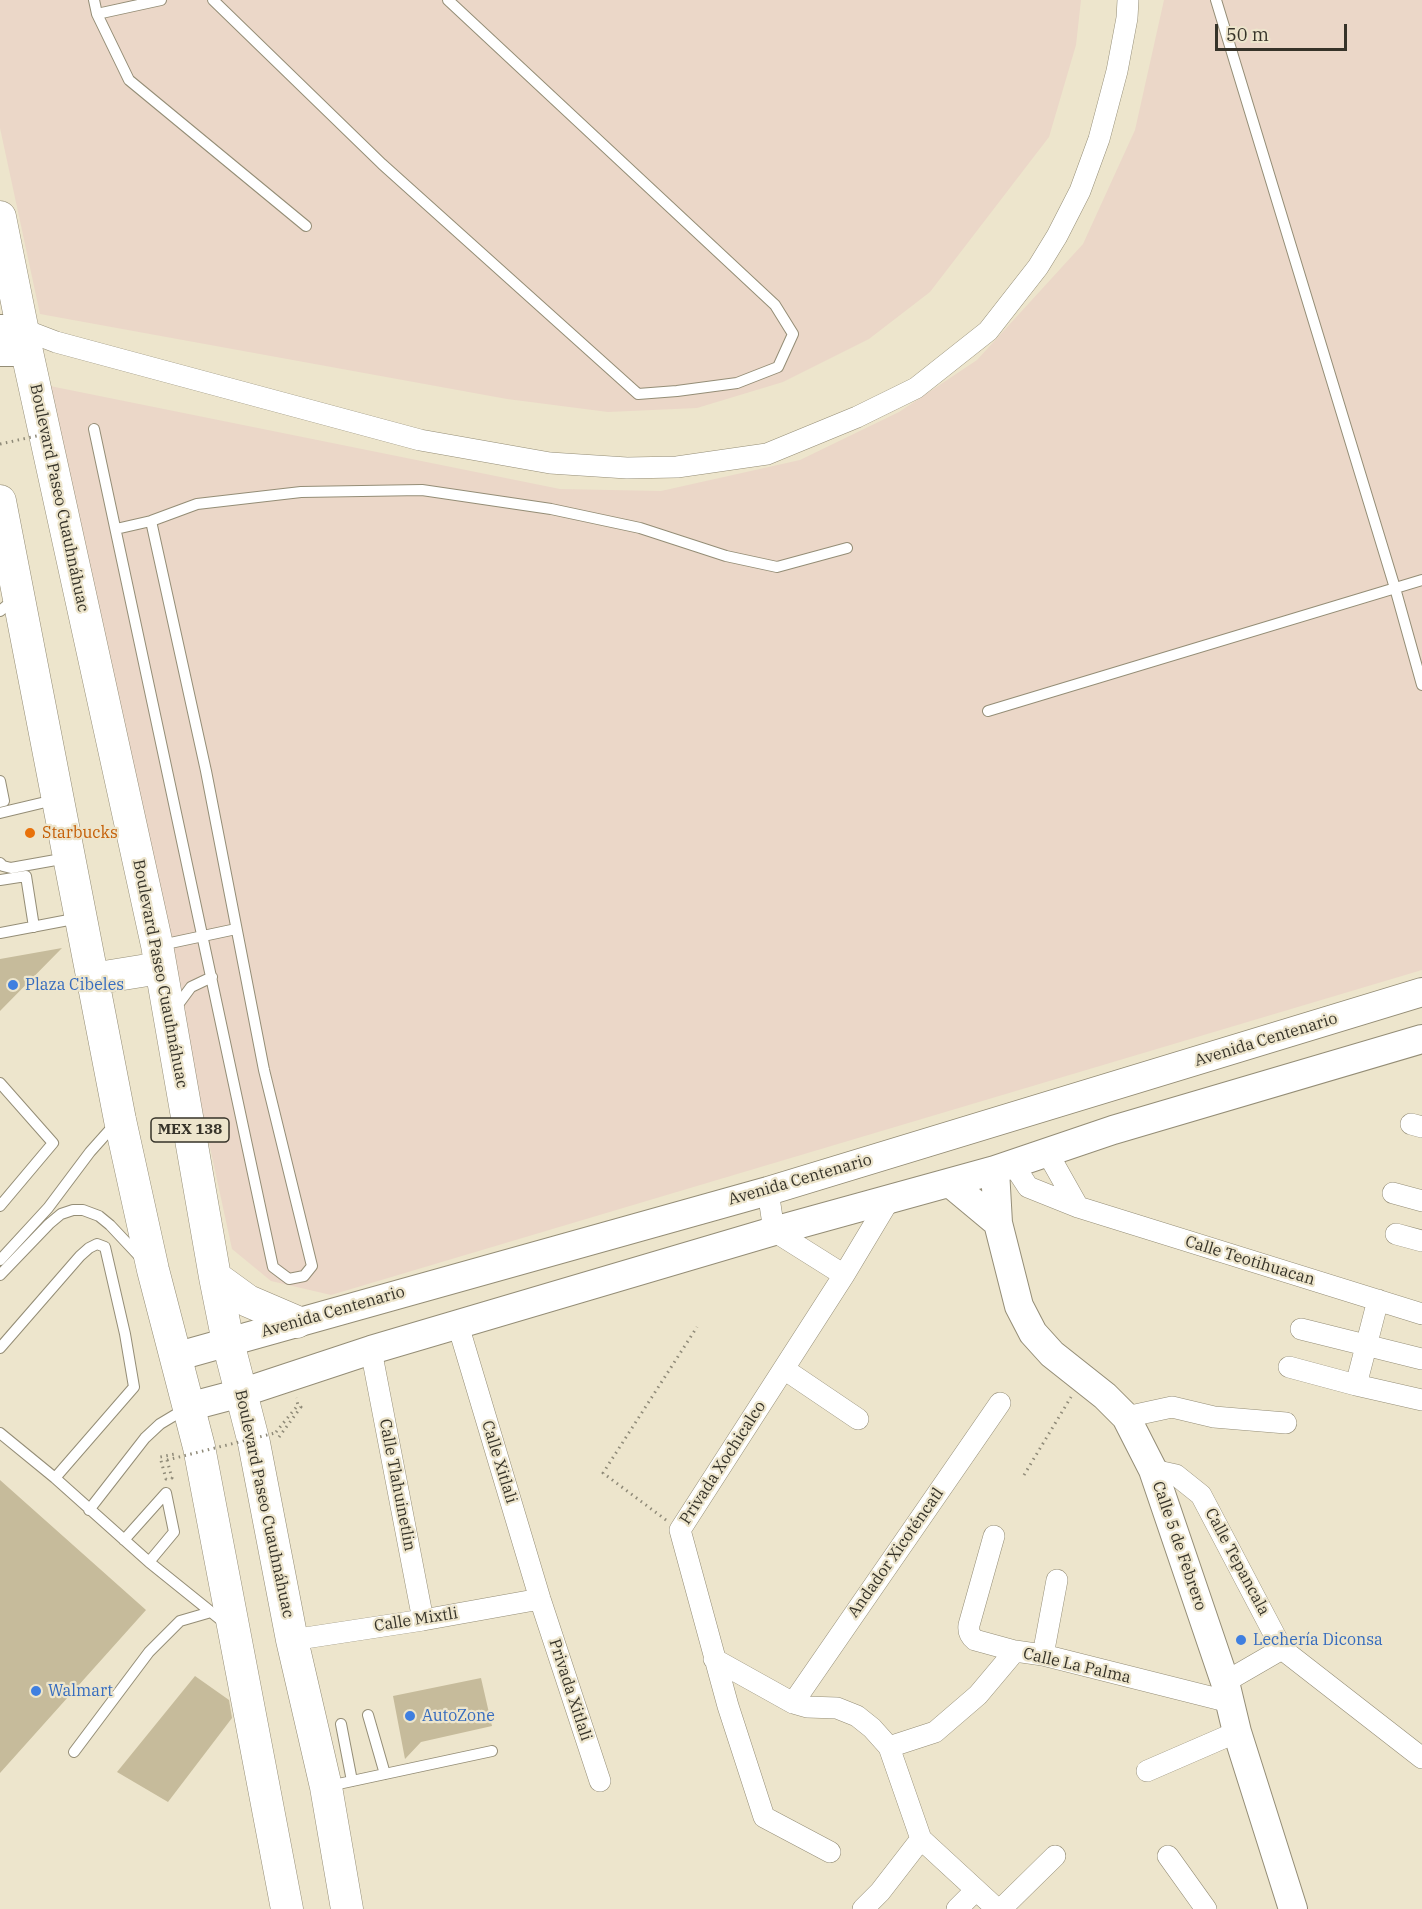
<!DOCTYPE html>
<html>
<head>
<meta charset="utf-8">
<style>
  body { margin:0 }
  #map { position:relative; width:1422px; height:1909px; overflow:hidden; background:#ede5cc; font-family:"IBM Plex Serif",serif }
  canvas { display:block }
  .scale { position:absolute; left:1215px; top:24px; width:132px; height:27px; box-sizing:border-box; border:3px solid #363329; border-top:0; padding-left:8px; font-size:18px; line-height:21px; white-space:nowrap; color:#363329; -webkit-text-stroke:4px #ede5cc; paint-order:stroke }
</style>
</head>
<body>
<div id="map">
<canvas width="1422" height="1909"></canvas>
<div class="scale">50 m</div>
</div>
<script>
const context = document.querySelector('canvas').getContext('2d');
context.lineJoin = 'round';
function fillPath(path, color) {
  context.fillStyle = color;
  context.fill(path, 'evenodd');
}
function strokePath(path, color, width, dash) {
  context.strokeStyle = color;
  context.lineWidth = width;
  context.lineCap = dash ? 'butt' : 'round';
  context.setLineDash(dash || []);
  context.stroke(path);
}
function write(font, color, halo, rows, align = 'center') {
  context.font = font + ' "IBM Plex Serif",serif';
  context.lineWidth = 4.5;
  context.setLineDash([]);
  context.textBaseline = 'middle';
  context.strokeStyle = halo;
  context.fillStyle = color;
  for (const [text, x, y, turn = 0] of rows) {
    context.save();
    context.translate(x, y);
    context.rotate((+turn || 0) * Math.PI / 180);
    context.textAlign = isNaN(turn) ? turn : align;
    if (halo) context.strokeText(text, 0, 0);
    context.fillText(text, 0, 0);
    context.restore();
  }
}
fillPath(new Path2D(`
  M0,0h1081l-5,45 -27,92 -119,155 -61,47 -86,43 -86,26 -89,4 -101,-13 -467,-85 -40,-186z
  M1164,0h258v970l-1091,325 -60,-14 -39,-32 -187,-864 515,104 101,2 139,-31 99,-48 78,-52 106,-116 52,-114z`), '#ebd7c8');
fillPath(new Path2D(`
  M62,948l-62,63v-52z
  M0,1480l146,130 -146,163z
  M195,1676l34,24 3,18 -64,84 -51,-30z
  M481,1678l11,48 -71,16 -16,17 -12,-63z`), '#c6bb9b');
const lane = new Path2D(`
  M94,0l3,14 32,66 177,146
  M213,0l169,164 256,230 39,-3 60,-8 41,-16 15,-33 -18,-29 -327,-305
  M1216,0l179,588 27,97
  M97,14l64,-14
  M94,429l179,838 16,12 15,-3 8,-10 -48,-196 -58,-299 -55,-250
  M116,529l35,-8 46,-17 104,-12 121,-2 129,19 89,19 86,28 51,11 70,-19
  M0,611l16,-13
  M988,711l434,-131
  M0,781l4,20 -4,1
  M0,813l54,-13
  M0,863l3,3 8,2 56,-10
  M0,880l26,-4 8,51
  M0,933l79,-15
  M161,945l75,-16
  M174,1010l17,-23 21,-10
  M0,1083l53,60 -53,63
  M0,1260l48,-52 42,-56 25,-28
  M0,1275l49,-51 12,-10 12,-4h10l16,6 11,9 31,33
  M0,1348l80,-92 9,-8 8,-4 8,3 20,87 9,53 -79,91
  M0,1433l55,45 94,84 77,62
  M89,1510l56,-72 15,-14 25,-15
  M124,1540l42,-47 8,39 -25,30
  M368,1715l17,59
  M341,1724l11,57
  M74,1752l75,-100 31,-31 31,-9
  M329,1786l163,-35`);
const street = new Path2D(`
  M22,329l34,13 364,98 130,23 77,5 50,-1 90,-13 90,-37 59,-29 72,-57 50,-64 19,-31 23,-45 19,-52 18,-68 10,-53 1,-18
  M1411,1124l11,3
  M1047,1152l31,55
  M1013,1164l15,23 50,20 344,107
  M768,1191l6,40 70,44
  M1393,1193l29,8
  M1396,1234l26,7
  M458,1325l82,274 60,182
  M1301,1329l121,30
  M371,1350l52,270
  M1289,1367l67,18 66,15
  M784,1369l74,50
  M1356,1385l22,-85
  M1126,1417l46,-10 42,10 72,6
  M1153,1470l23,5 25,20 81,154 140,109
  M994,1536l-25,89c-1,7 1,11 6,15l40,11
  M292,1640l131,-20 117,-21
  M1043,1655l14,-75
  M714,1659l79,44 14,4 30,1 20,8 15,12 17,19 32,92 76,70
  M1225,1682l57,-33
  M793,1703l207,-300
  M889,1747l46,-15 43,-37 37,-44 28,4 187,47
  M1147,1771l90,-39
  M830,1852l-66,-35 -36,-111 -48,-176 164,-255 45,-75
  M1168,1856l38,53
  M863,1909l17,-17 41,-53
  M957,1909l19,-19
  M1001,1909l54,-53`);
const secondary = new Path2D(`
  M0,329h22
  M0,352h27
  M995,1170l3,53 21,83 14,27 19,21 53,42 21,21 27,53 72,212 12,50 56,177
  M950,1183l48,40
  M175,1357l593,-166 654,-199
  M188,1407l53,-14 130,-43 403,-119 221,-61 118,-40 309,-91`);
const primary = new Path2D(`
  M0,217l27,135 130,593 58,332 13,65 26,101 38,197 34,147 21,122
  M0,501l120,619 33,150 46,177 88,462
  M92,979l68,-11
  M215,1277l33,24 49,21`);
strokePath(lane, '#948d76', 12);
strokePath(street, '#948d76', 22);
strokePath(secondary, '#948d76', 30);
strokePath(primary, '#948d76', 33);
strokePath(new Path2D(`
  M276,1432l22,-27
  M279,1437l22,-30 -3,-2 -2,-7
  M167,1460l5,18 -6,1 -6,-22 15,-3
  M1024,1475l47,-78
  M666,1520l-63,-47 94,-146`), '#8f8a78', 3, [1.5, 4.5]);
strokePath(lane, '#fff', 10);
strokePath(street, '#fff', 21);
strokePath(secondary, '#fff', 28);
strokePath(primary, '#fff', 32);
strokePath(new Path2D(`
  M0,444l50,-11
  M167,1460l108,-27`), '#8f8a78', 3, [1.5, 4.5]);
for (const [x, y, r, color] of [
  [30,833,6,"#e8710a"],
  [13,985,6,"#3f7fe0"],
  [1241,1640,6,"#3f7fe0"],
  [36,1691,6,"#3f7fe0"],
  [410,1716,6,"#3f7fe0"]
]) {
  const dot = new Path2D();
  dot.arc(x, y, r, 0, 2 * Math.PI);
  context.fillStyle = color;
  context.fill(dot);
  strokePath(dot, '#ede5cc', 2);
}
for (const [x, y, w] of [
  [190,1130,78]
]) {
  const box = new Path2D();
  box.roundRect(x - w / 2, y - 12, w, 24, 4.5);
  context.fillStyle = '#ede5cc';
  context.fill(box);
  strokePath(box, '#363329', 1.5);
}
write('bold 15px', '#363329', null, [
  ["MEX 138",190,1130]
]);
write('16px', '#363329', '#ede5cc', [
  ["Boulevard Paseo Cuauhnáhuac",59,498,78],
  ["Boulevard Paseo Cuauhnáhuac",160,974,79],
  ["Avenida Centenario",1266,1040,-17],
  ["Avenida Centenario",800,1180,-16],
  ["Calle Teotihuacan",1250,1261,17],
  ["Avenida Centenario",333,1312,-16],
  ["Calle Xitlali",499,1462,73],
  ["Privada Xochicalco",723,1463,-57],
  ["Calle Tlahuinetlin",397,1485,79],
  ["Boulevard Paseo Cuauhnáhuac",264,1504,78],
  ["Calle 5 de Febrero",1179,1546,71],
  ["Andador Xicoténcatl",896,1553,-55],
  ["Calle Tepancala",1237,1562,62],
  ["Calle Mixtli",416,1620,-9],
  ["Calle La Palma",1077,1666,13],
  ["Privada Xitlali",570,1690,72]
]);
write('16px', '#c56008', '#ede5cc', [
  ["Starbucks",42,833]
], 'left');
write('16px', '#366cbe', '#ede5cc', [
  ["Plaza Cibeles",25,985],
  ["Lechería Diconsa",1253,1640],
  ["Walmart",48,1691],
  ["AutoZone",422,1716]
], 'left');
</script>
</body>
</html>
